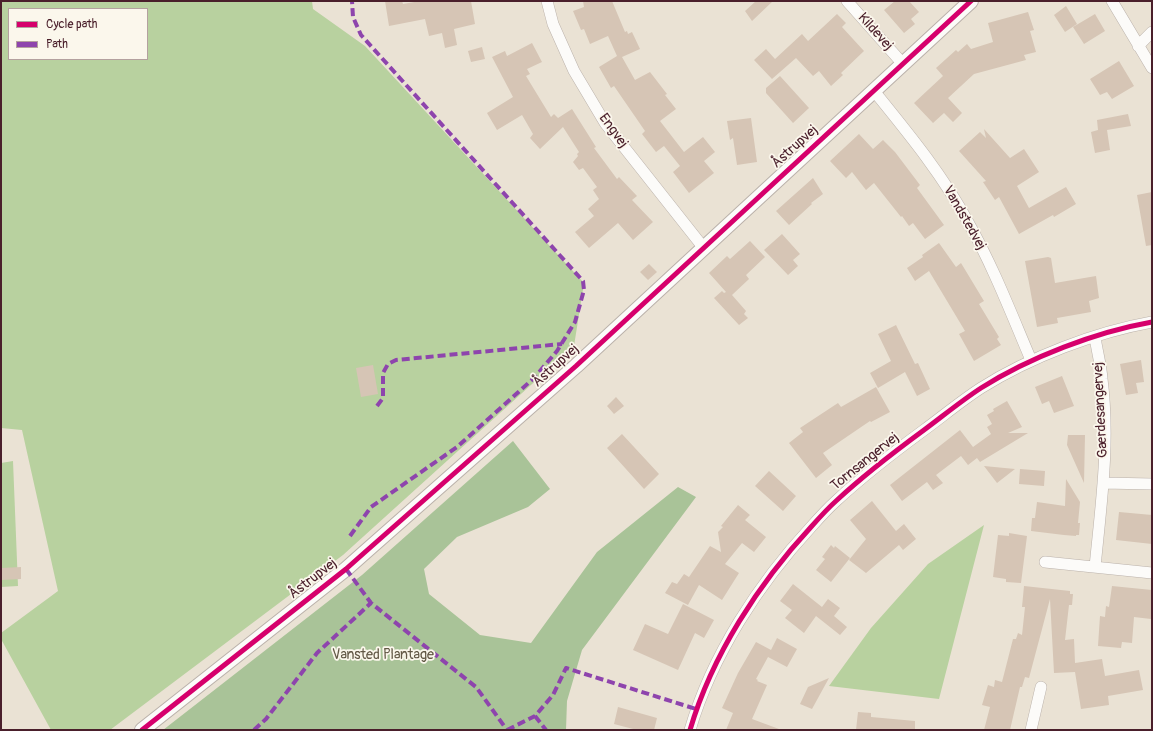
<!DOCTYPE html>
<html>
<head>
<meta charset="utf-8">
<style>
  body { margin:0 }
  #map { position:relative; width:1153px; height:731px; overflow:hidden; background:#eae2d4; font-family:Pangolin,sans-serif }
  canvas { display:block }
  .frame { position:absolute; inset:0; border:2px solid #4a1f2b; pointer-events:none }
  .legend { position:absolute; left:8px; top:8px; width:140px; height:52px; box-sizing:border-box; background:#fbf7ec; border:1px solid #b4a19f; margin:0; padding:5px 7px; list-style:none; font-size:12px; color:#4a1f2b }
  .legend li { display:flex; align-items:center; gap:8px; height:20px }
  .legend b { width:20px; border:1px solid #b4a19f }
</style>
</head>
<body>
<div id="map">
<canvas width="1153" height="731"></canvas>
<div class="frame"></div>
<ul class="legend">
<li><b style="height:5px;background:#d6006c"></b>Cycle path</li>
<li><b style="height:5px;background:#8e44ad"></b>Path</li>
</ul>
</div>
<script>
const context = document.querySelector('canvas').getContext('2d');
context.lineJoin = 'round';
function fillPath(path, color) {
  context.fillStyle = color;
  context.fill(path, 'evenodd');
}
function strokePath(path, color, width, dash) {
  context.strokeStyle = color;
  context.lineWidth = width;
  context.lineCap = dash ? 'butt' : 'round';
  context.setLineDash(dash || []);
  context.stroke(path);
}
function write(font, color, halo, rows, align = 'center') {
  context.font = font + ' Pangolin,sans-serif';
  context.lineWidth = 3.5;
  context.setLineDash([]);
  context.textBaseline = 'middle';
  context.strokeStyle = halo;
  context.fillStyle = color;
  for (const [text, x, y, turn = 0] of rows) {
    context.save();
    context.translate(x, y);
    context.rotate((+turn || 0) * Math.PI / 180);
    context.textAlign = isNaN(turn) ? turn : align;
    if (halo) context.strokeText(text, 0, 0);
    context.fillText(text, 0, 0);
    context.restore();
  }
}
fillPath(new Path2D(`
  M1,1h311l1,8 52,37 219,237 -10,63 -231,209 -233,175h-59l-50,-91v-6l57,-42 -36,-161 -21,-2zM9,9h138v50h-138z
  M13,461l5,125 -17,1v-124z
  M984,525l-45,174 -110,-13 42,-58 57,-64z`), '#b8d19f');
fillPath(new Path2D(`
  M513,441l37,48 -22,18 -71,30 -33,32 5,25 51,41 51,8 66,-91 81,-65 18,10 -114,153 -15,51 -1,29h-403l199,-155z`), '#a9c398');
fillPath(new Path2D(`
  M385,1h17l1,3 17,-3h51l4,23 -21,5 3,16 -12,3 -3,-15 -13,3 -4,-17 -36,7z
  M583,1h29l13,31 2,-1 1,3 4,-2 8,17 -18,8 13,23 15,-8 17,22 -2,1 11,14 -16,12 24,31 19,-15 12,15 -11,9 10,12 -25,20 -16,-21 7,-6 -16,-20 -8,6 -14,-18 3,-3 -31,-45 -3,2 -12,-21 18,-11 -9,-20 -18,8 -6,-15 -3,1 -8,-19 11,-4z
  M756,1h17l-21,20 -7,-10z
  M895,1h14l10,11 -8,7 4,5 -11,9 -20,-23z
  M1066,6l11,18 -12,8 -11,-17z
  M1028,12l6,18 -4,1 6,21 -12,3 2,5 -52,14 -26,24 14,15 -9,9 -9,-9 -11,10 -19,-20 29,-27 -7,-8 20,-18 2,2 9,-8 4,5 22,-7 -5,-19z
  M837,14l9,9 -4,4 22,24 -23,22 2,2 -12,11 -12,-15 -6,5 -17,-18 -24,21 -18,-19 12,-11 9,10 27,-25 6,7z
  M1095,14l10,17 -21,13 -11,-17z
  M532,43l10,19 -15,7 3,5 -4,2 25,41 3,-3 4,4 14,-9 24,38 -2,1 23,31 2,-2 18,19 -5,4 21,22 -20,18 -15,-17 -29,25 -14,-16 19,-16 -6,-7 11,-10 -6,-9 4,-3 -14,-19 -4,2 -6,-8 5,-6 -1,-2 2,-2 -16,-25 -23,22 -10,-11 3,-4 -11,-19 -25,15 -10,-17 26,-16 -21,-40 13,-6 2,5z
  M482,47l3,12 -14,3 -3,-11z
  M1119,61l15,25 -22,13 -5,-7 -7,3 -10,-16z
  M780,76l29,32 -16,15 -27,-30v-5z
  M1128,114l3,12 -24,4 3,20 -15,3 -4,-21 7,-2 -1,-10z
  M751,118l6,44 -20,3 -4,-27 -3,2 -3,-19z
  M984,129l26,29 14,-9 15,23 -22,14 12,22 37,-21 10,17 -22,13 -1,-2 -34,19 -20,-37 -4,3 -12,-18 3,-1 -27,-30 21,-19 6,6z
  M859,134l14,15 10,-9 12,12 25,33 -3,3 27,37 -19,14 -12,-16 -4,3 -7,-10 -1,1 -27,-34 -8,7 -14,-18 -6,6 -16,-17z
  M813,178l10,16 -12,9 1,1 -23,21 -13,-14z
  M1152,192v53l-6,1 -9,-51z
  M782,234l18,20 -7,6 5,6 -10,9 -24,-25z
  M750,241l15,16 -19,18 3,4 -17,16 14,16 -2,3 4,4 -9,7 -25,-27 8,-7 2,2 2,-1 -17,-19 18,-17 3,3z
  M939,243l17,24 5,-4 23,38 -5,3 20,33 -2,2 4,6 -27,16 -15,-27 6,-3 -36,-60 -14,10 -8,-13 16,-11 -1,-2z
  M1048,257l3,1 4,25 41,-7 3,22 -10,3 2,11 -34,6 1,5 -21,4 -12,-66z
  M649,264l8,8 -9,8 -8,-8z
  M896,325l19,39 3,-1 12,26 -13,7 -12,-24 -27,16 -8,-15 21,-12 -13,-27z
  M1141,360l3,22 -8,1 2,10 -12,2 -6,-31z
  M373,365l5,29 -17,3 -5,-29z
  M1062,376l12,30 -20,7 -5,-12 -7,3 -7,-17z
  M876,387l14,25 -19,10 -1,-1 -47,32 9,12 -16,13 -27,-35 14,-11 -3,-4 38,-25 3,4z
  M616,397l8,9 -10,8 -7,-8z
  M1007,401l15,26 -14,6h20l-48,29 -3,-4 -9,7 -7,-9 -25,19 7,8 -10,7 -6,-8 -25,19 -12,-16 70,-55 13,17 18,-13 -4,-7 5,-3 -5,-9 7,-4 -1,-2z
  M622,434l37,40 -15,15 -37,-41z
  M1068,435h17l-1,48 -17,-38z
  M984,466l31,3 -18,14z
  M1020,469l25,2 -1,15 -25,-2z
  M769,471l27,25 -13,15 -28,-25z
  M1066,479l14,23 -2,21h2l-1,12h-3v1l-12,-1 -33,-4 1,-13h3l2,-16 28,4z
  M872,501l24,30 8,-7 12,15 -13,11 -4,-5 -33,28 -17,-13 17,-21 -16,-19z
  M738,505l12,10 -5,5 21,17 -12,15 -12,-9 -17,21 14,9 -17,27 -23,-15 -11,20 -23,-12 7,-11 5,2 7,-10 5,3 21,-31 11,6 -3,-20 5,-5 -2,-1z
  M1119,512l33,3v29l-36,-4z
  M1009,533l18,3 -6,47 -15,-1v-3l-13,-2 5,-42 11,1z
  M831,545l3,3 1,-2 15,12 -19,24 -15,-12 9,-11 -3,-2z
  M21,567v12l-20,1v-12z
  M793,584l29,23 6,-8 12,9 -6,8 13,11 -7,8 -24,-19 -12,17 -19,-15 7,-8 -12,-9z
  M1024,586l46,5v3h3l-1,11h-3l-4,35 9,-1 1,24 27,-4 3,17 34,-6 4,20 -35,6 1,9 -28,4 -6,-37 -21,1 -4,-74 -21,79 -4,-1 -3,10h-2l-10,43h-26l6,-23 -8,-2 6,-20 6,2 1,-7 7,2 11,-43h3l2,-6 4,2 3,-28h-3z
  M1112,586l40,4v26l-1,3 -17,-2 -2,26 -10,-1 -1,6 -23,-2 2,-30 5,1 1,-11 3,1z
  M683,604l31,16 -10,18 -9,-5 -17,37 -45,-20 12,-26 23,10z
  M777,638l20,11 -10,18 -19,-10 -12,22 2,1 -1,1 10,4 -15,34 27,10v1h-53l7,-17 -11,-5 16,-35 18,-31 15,8z
  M829,678l-17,31 -12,-5 8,-17z
  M618,707l39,11 -3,12h-17l-23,-6z
  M858,712l13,1v4l44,4v9h-59z`), '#d6c5b5');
const minor = new Path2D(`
  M547,1l6,23 21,47 31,52 98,124
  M847,1l56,63
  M1112,1l40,67
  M1138,46l14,-14
  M874,91c34,42 68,83 94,131 25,44 43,91 63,138
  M1095,337c2,14 6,28 7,42 8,63 -1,126 -7,188
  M1103,483l49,1
  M1045,562l107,11
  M690,730c22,-75 69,-147 121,-203 8,-9 16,-18 25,-26 28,-26 58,-49 88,-71 19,-14 37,-29 57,-42 49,-31 115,-56 171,-66
  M1031,730l10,-43`);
const tertiary = new Path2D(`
  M142,730l204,-161 18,-16 212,-187 395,-365`);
strokePath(minor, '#bab1aa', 12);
strokePath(tertiary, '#bab1aa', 16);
strokePath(minor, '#fcfbf9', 11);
strokePath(tertiary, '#fcfbf9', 14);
strokePath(new Path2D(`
  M377,406l6,-8v-25l5,-9 8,-4 166,-16
  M350,536l21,-29 86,-60 77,-69 23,-27 18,-29 9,-32 -1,-9 -222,-246 -8,-18 -1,-16
  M346,569l25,34 105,84 31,43
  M535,716l11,14
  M254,730l12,-11 51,-66 54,-50
  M507,730l28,-14 18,-21 13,-27 130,41`), '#8e44ad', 4, [8, 4]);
strokePath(new Path2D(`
  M142,730l204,-161 18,-16 212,-187 395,-365
  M690,730c22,-75 69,-147 121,-203 8,-9 16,-18 25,-26 28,-26 58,-49 88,-71 19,-14 37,-29 57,-42 49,-31 115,-56 171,-66`), '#d6006c', 5);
write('14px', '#4a1f2b', '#fbf7ec', [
  ["Kildevej",875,32,48],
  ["Engvej",613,131,54],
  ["Åstrupvej",795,147,-42],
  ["Vandstedvej",964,218,60],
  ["Åstrupvej",556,366,-42],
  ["Gærdesangervej",1101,410,-93],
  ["Tornsangervej",865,462,-39],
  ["Åstrupvej",313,579,-38]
]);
write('14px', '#625845', '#fbf7ec', [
  ["Vansted Plantage",383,655]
]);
</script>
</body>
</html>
